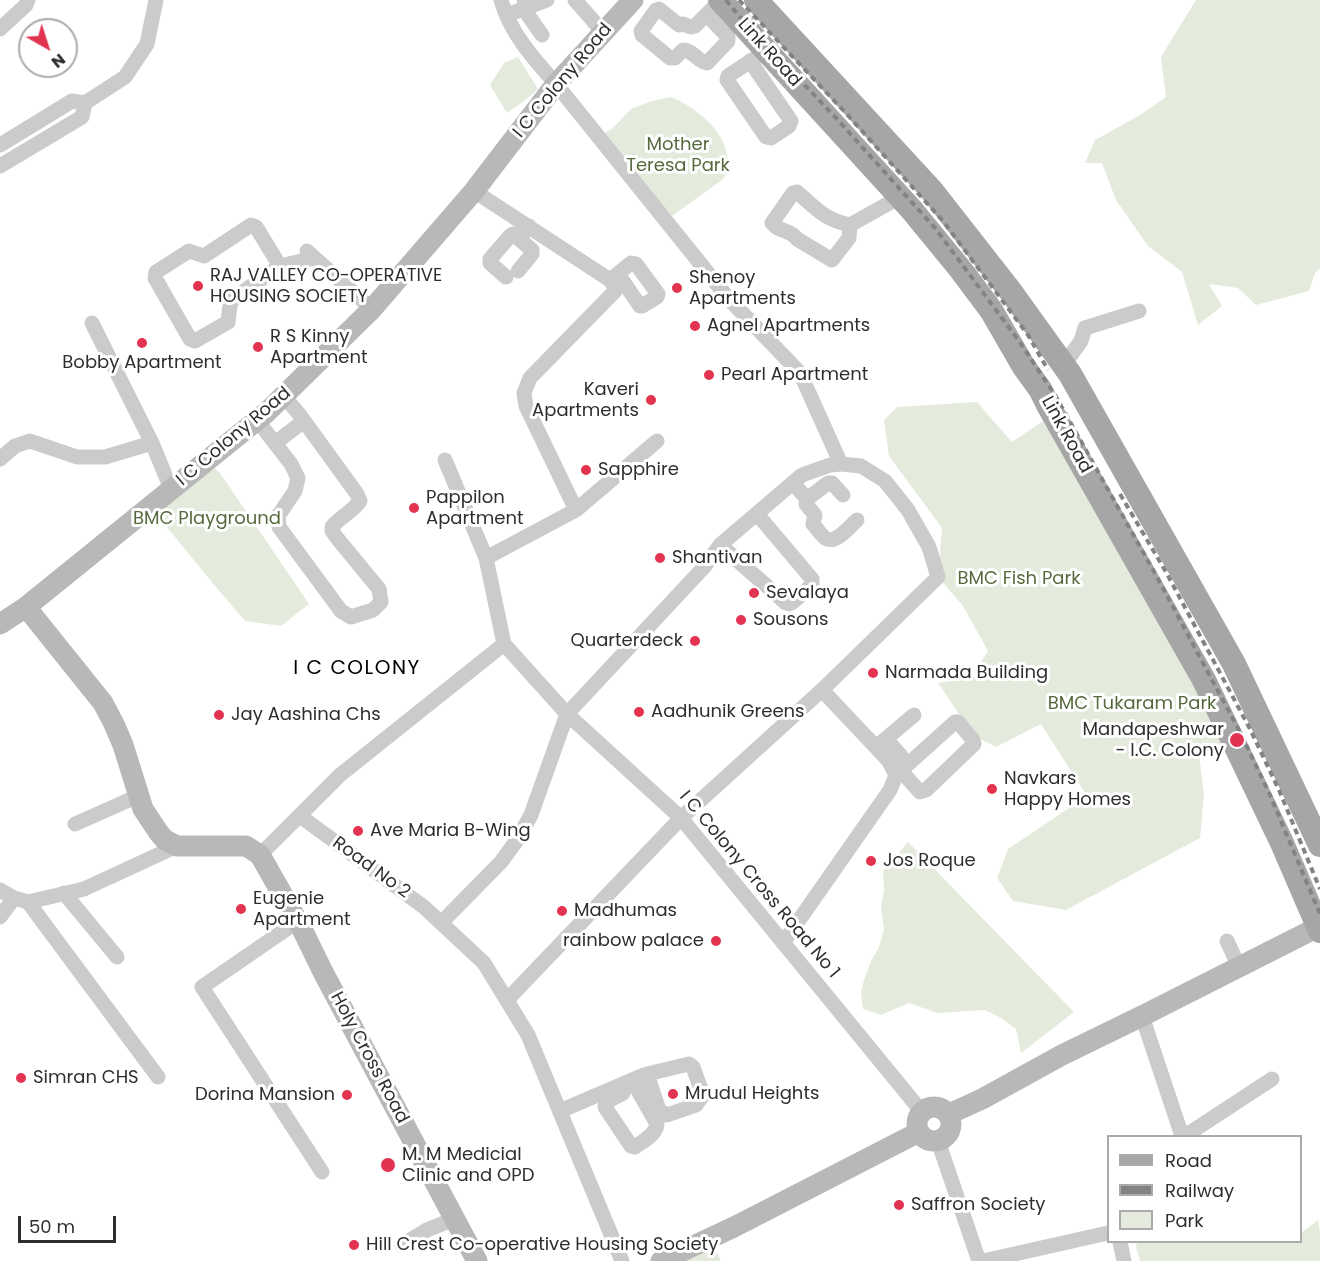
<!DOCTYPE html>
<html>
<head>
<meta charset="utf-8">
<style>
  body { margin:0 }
  #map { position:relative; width:1320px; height:1261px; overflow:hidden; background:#fff; font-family:Poppins,sans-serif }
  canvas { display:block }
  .legend { position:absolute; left:1107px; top:1135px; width:195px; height:108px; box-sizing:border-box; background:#fff; border:2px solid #ababab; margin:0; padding:8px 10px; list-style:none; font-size:18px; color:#2e2e2e }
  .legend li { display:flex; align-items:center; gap:12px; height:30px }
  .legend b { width:30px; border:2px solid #ababab }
  .north { position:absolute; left:18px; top:18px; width:60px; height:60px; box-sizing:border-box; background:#fff; border:2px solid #ababab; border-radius:50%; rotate:141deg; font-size:16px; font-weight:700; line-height:24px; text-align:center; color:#2e2e2e }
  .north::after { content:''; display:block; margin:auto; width:21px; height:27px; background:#e23350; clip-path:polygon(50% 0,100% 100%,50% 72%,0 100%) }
  .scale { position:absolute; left:18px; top:1216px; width:98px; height:27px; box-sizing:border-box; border:3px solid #2e2e2e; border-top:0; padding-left:8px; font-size:18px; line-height:21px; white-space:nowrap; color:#2e2e2e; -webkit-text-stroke:4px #fff; paint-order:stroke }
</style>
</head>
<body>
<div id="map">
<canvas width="1320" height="1261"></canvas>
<ul class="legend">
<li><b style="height:8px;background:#a6a6a6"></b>Road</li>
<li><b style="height:8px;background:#838383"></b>Railway</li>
<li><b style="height:16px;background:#e5ebdc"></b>Park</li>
</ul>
<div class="north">N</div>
<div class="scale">50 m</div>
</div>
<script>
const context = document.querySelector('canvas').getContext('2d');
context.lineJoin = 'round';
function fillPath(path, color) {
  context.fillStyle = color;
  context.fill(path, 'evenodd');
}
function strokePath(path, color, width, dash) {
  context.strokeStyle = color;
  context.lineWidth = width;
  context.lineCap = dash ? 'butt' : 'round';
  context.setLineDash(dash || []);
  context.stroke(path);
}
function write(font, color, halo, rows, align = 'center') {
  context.font = font + ' Poppins,sans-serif';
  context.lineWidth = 6;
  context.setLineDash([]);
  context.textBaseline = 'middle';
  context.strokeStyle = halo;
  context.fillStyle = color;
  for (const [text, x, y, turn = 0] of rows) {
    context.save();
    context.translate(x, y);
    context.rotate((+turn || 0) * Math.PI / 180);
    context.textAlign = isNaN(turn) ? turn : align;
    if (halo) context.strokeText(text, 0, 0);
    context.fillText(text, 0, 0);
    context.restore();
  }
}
fillPath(new Path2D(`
  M1196,0h124v268l-5,5 -6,18 -53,14 -18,-17 -29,-4 13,22 -24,19 -16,-53 -34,-26 -32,-46 -14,-37h-17l10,-23 45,-25 26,-18 -5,-40z
  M518,57l20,32 -15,13 -16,11 -17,-28 14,-22z
  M671,97c19,8 39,22 50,41 5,9 7,21 10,31l-9,11 -50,36 -70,-82 10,-5 19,-20 21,-8z
  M977,402l35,40 31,-21 80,122 103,201 -27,10 5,41 -4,43 -134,72 -53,-9 -16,-23 11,-29 79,-53 -46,-72 -45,23 -22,-11 -36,-53 37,-6 4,-12 9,-14 -25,-45 -25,-29 4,-49 -53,-72 -5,-36 13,-13z
  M212,466l8,7 89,131 -28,22 -36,-5 -35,-41 -57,-70z
  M908,842l166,170 -53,41 -5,-24 -15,-11 -16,-8 -48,3 -28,-10 -28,12 -18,-6 -2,-17 3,-12 7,-19 8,-14 5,-18 -3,-21 3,-19 -1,-18z
  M1318,1220l2,13v28h-180l-4,-14 1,-5h163l1,-9z
  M713,1244l8,17h-54z`), '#e5ebdc');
strokePath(new Path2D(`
  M501,0c9,33 33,59 55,84l172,214 72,75 41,91
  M524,0l4,15 14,20
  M575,0l28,32
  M507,15l40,-15
  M707,15l21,22v4l-21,22c-9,-1 -14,-13 -24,-13l-8,8h-5l-28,-23 -1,-4 15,-21 3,-1 20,16 4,-1 8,3 4,-1 26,-26
  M0,29l26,-24 2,-5
  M750,61l41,60 -2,5 -18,12 -5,-1 -39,-57 1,-4 38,-25
  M0,145l72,-44 13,2
  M0,166l82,-49 3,-14 40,-26 22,-33 9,-44
  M474,191l136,89 4,6 1,5 -85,87 -6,15 2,13 50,104 -90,48
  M850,225c-27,-6 -33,-16 -53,-33l-4,1 -21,30c8,10 18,6 25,16l35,21 17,-22 1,-13 50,-28
  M307,251l65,58
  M280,266l-24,-39 -5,-2 -47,31 -15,-5 -33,21 -1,6 35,61 5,2 33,-19 2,-17 3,-6 47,-33 34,-8
  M518,271l14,-17v-4l-13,-11
  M506,277l-16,-14v-4l21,-24 2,-1 6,5 10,-13
  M610,280l21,-17 5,1 22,30 -1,3 -15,9h-2l-22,-32
  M92,323l60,120 19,46
  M1063,366l18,-25 4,-13 54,-17
  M257,420l34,44 7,14 -3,13 -17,25 1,11 62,84 10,6 22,-7 8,-8 -2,-13 -42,-51 -5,-7v-4c8,-10 20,-15 28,-26l-3,-7 -58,-80 -15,-18
  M275,443l29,-22
  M0,459l15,-13 15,-5 47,16h28l47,-14
  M445,460l41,98 18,86 63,70 114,104 241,294
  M793,483l14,16 -1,5 9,11 -2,9c4,4 9,13 14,15 10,4 23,-13 30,-19
  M807,499l21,-16h4l11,12
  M576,510l81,-69
  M720,545l66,58 3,1 4,-2 19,-17v-6l-55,-65
  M886,739l15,17
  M876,747l38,-32
  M896,775l59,-53h3l15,18 1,4 -48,46 -6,2 -19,-21
  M300,816l124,91 60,56 44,72 94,226
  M75,824l63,-28
  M260,855l80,-80 164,-131
  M0,890l14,8 14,4 56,-13 93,-43
  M64,893l53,64
  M28,902l130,175
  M0,917l14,-19
  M298,921l-96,66 120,185
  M441,923l60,-61 16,-22 14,-25 36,-101 138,-148 15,-21 82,-70 28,-10 11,-1 20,2 24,15 23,29 21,37 9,30 -115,112 -142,129 -174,182
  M1227,941l12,26
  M783,943l107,-153 6,-15 -8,-15 -66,-70
  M1142,1016l40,120
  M623,1093l-17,9 -1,5 26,39 4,1c8,-6 21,-12 22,-23l-25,-44
  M560,1111l84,-36 3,-1 42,-10 4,3 10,28 -7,10 -29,10 -8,-5 -12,-36
  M1185,1136l87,-57
  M938,1141l41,120
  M1120,1242l4,19
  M402,1245l25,-15 27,-11
  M983,1261l125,-28`), '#cbcbcb', 15);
strokePath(new Path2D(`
  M26,607l77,96 11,21 9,21 20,64 16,24 6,7 12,6h69l14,9 42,74 21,43 154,289
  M0,624l26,-17 241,-195 105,-103 102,-118 82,-107 77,-84
  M917 1124a17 17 0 1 1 34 0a17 17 0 1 1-34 0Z
  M949,1114l33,-15 80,-44 80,-39 178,-90
  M661,1261l73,-34 185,-95`), '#b8b8b8', 21);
strokePath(new Path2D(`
  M720,0l191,209 50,61 30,40 33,57 16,22 8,16 156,275 78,163 38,88
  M756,0l176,191 79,101 59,82 164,290 86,181`), '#a6a6a6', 24);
strokePath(new Path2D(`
  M726,0l13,16 97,102 99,110 84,113 36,54 102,182 84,157 29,61 50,119
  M739,0l105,111 99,110 85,114 20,35
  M1120,494l46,78 84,157 29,61 41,99`), '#838383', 4, [6, 4.5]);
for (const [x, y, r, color] of [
  [198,286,6,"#e23350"],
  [677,288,6,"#e23350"],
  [695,326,6,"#e23350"],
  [142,343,6,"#e23350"],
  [258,347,6,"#e23350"],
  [709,375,6,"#e23350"],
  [651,400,6,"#e23350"],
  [586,470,6,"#e23350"],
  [414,508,6,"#e23350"],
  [660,558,6,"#e23350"],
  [754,593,6,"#e23350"],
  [741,620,6,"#e23350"],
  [695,641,6,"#e23350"],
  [873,673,6,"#e23350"],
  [639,712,6,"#e23350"],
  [219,715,6,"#e23350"],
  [1237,740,8,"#e23350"],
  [992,789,6,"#e23350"],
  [358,831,6,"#e23350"],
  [871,861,6,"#e23350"],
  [241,909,6,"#e23350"],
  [562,911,6,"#e23350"],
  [716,941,6,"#e23350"],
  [21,1078,6,"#e23350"],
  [673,1094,6,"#e23350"],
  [347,1095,6,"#e23350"],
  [388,1165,8,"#e23350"],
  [899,1205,6,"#e23350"],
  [354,1245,6,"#e23350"]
]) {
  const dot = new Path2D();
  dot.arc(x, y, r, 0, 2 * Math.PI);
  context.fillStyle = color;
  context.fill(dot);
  strokePath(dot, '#fff', 2);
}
write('18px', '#2e2e2e', '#fff', [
  ["Link Road",769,53,48],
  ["I C Colony Road",563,81,-50],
  ["Link Road",1066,435,61],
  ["I C Colony Road",234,437,-40],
  ["Road No 2",371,868,36],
  ["I C Colony Cross Road No 1",759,885,50],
  ["Holy Cross Road",369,1058,62]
]);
write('18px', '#55693c', '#fff', [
  ["Mother",678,145],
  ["Teresa Park",678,166],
  ["BMC Playground",207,519],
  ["BMC Fish Park",1019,579],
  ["BMC Tukaram Park",1132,704]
]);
write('18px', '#2e2e2e', '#fff', [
  ["RAJ VALLEY CO-OPERATIVE",210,276],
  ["HOUSING SOCIETY",210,297],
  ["Shenoy",689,278],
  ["Apartments",689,299],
  ["Agnel Apartments",707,326],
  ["R S Kinny",270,337],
  ["Apartment",270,358],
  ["Bobby Apartment",142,363,"center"],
  ["Pearl Apartment",721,375],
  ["Kaveri",639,390,"right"],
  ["Apartments",639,411,"right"],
  ["Sapphire",598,470],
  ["Pappilon",426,498],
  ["Apartment",426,519],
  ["Shantivan",672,558],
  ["Sevalaya",766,593],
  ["Sousons",753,620],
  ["Quarterdeck",683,641,"right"],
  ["Narmada Building",885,673],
  ["Aadhunik Greens",651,712],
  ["Jay Aashina Chs",231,715],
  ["Mandapeshwar",1224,730,"right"],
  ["- I.C. Colony",1224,751,"right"],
  ["Navkars",1004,779],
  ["Happy Homes",1004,800],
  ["Ave Maria B-Wing",370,831],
  ["Jos Roque",883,861],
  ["Eugenie",253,899],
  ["Apartment",253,920],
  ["Madhumas",574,911],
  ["rainbow palace",704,941,"right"],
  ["Simran CHS",33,1078],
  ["Mrudul Heights",685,1094],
  ["Dorina Mansion",335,1095,"right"],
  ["M. M Medicial",402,1155],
  ["Clinic and OPD",402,1176],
  ["Saffron Society",911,1205],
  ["Hill Crest Co-operative Housing Society",366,1245]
], 'left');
context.letterSpacing = '1.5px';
write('20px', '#000', '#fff', [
  ["I C COLONY",357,669]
]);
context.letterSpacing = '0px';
</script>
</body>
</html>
